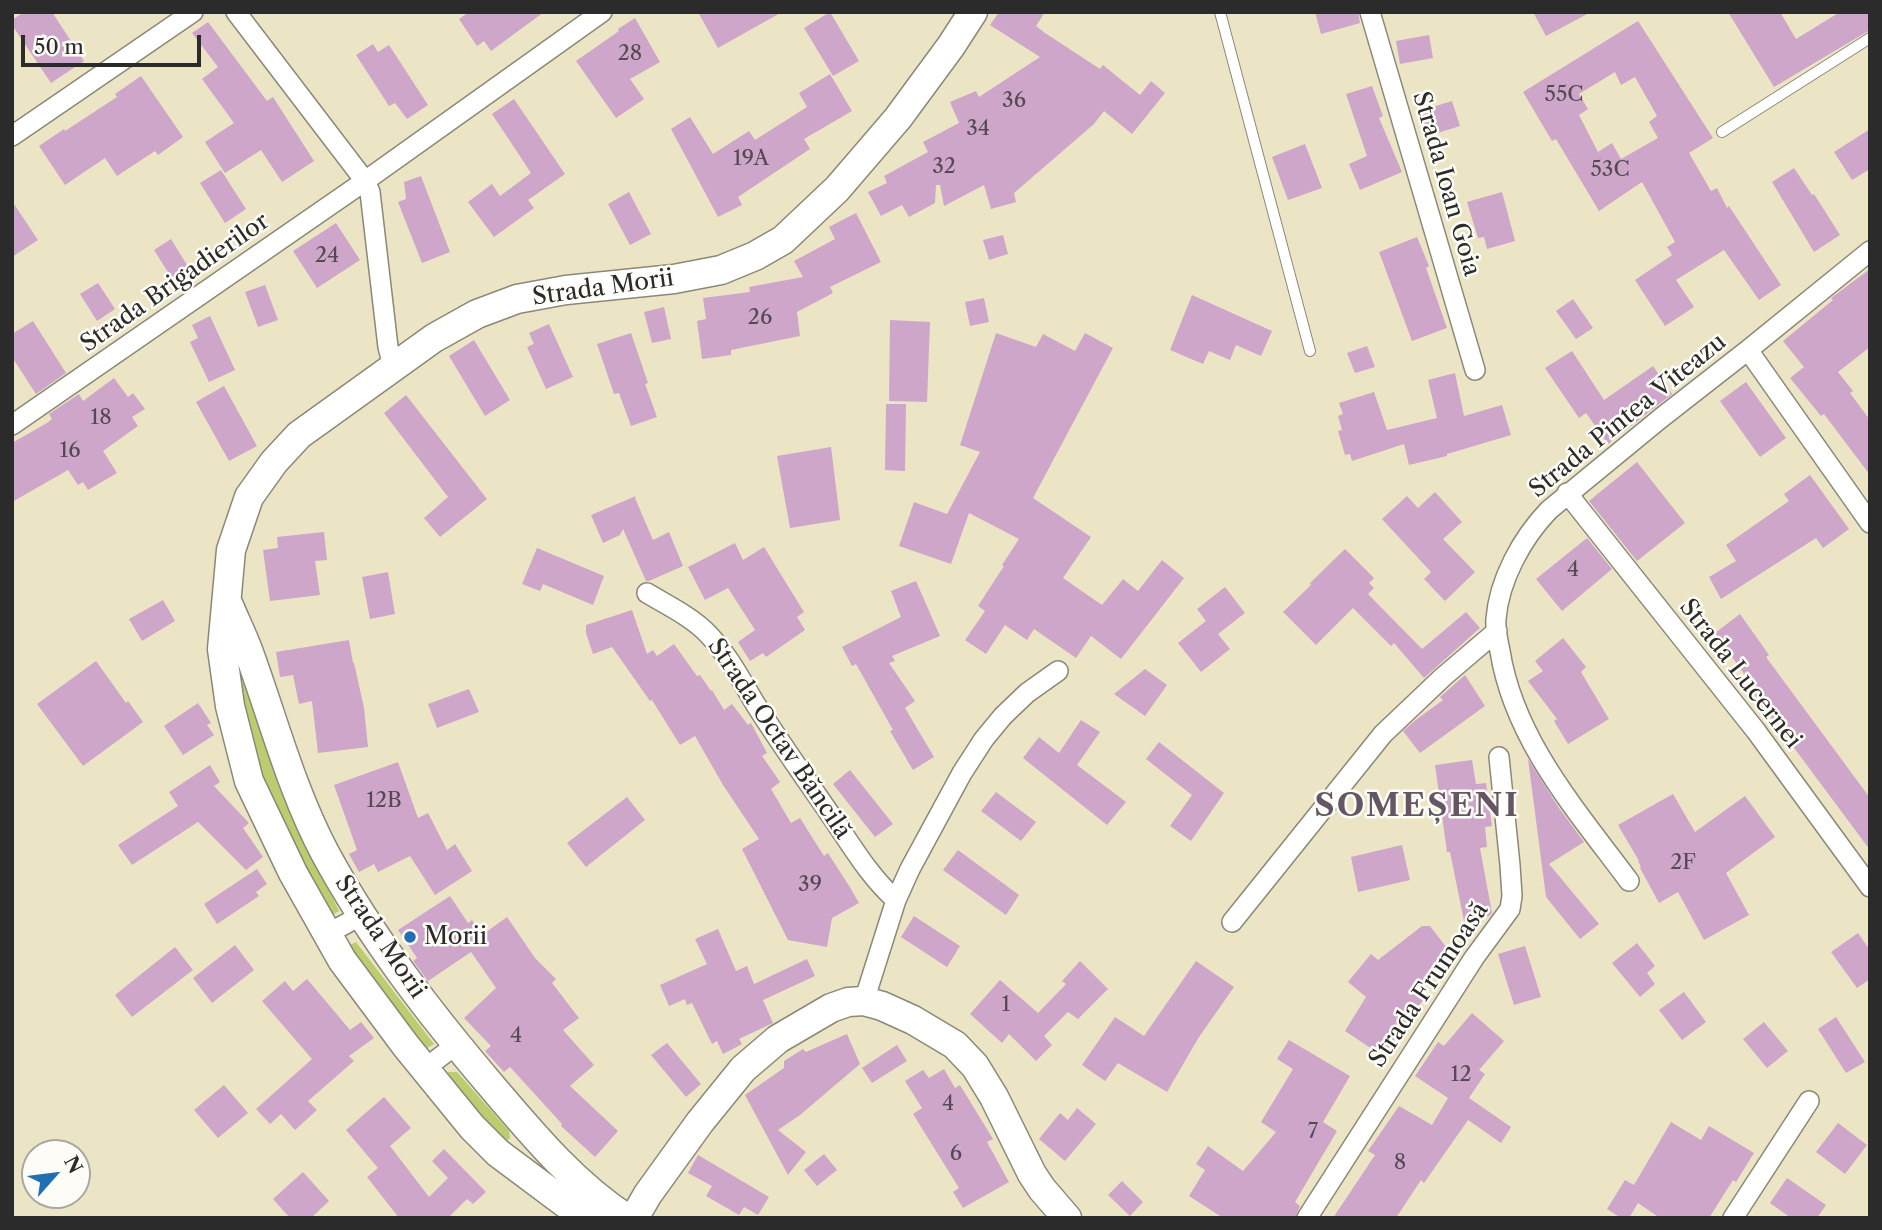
<!DOCTYPE html>
<html>
<head>
<meta charset="utf-8">
<style>
  body { margin:0 }
  #map { position:relative; width:1882px; height:1230px; overflow:hidden; background:#ebe5c5; font-family:"Libre Caslon Text",serif }
  canvas { display:block }
  .frame { position:absolute; inset:0; border:14px solid #2b2b2b; pointer-events:none }
  .north { position:absolute; left:21px; top:1139px; width:70px; height:70px; box-sizing:border-box; background:#fdfcf7; border:2px solid #a9a8a5; border-radius:50%; rotate:62deg; font-size:19px; font-weight:700; line-height:28px; text-align:center; color:#2b2b2b }
  .north::after { content:''; display:block; margin:auto; width:24px; height:32px; background:#1f6fb2; clip-path:polygon(50% 0,100% 100%,50% 72%,0 100%) }
  .scale { position:absolute; left:21px; top:35px; width:180px; height:32px; box-sizing:border-box; border:4px solid #2b2b2b; border-top:0; padding-left:9px; font-size:21px; line-height:24px; white-space:nowrap; color:#2b2b2b; -webkit-text-stroke:5px #fdfcf7; paint-order:stroke }
</style>
</head>
<body>
<div id="map">
<canvas width="1882" height="1230"></canvas>
<div class="frame"></div>
<div class="north">N</div>
<div class="scale">50 m</div>
</div>
<script>
const context = document.querySelector('canvas').getContext('2d');
context.lineJoin = 'round';
function fillPath(path, color) {
  context.fillStyle = color;
  context.fill(path, 'evenodd');
}
function strokePath(path, color, width, dash) {
  context.strokeStyle = color;
  context.lineWidth = width;
  context.lineCap = dash ? 'butt' : 'round';
  context.setLineDash(dash || []);
  context.stroke(path);
}
function write(font, color, halo, rows, align = 'center') {
  context.font = font + ' "Libre Caslon Text",serif';
  context.lineWidth = 5;
  context.setLineDash([]);
  context.textBaseline = 'middle';
  context.strokeStyle = halo;
  context.fillStyle = color;
  for (const [text, x, y, turn = 0] of rows) {
    context.save();
    context.translate(x, y);
    context.rotate((+turn || 0) * Math.PI / 180);
    context.textAlign = isNaN(turn) ? turn : align;
    if (halo) context.strokeText(text, 0, 0);
    context.fillText(text, 0, 0);
    context.restore();
  }
}
fillPath(new Path2D(`
  M249,682l30,105 60,124 -10,6 -65,-128 -29,-104z
  M356,942l78,102 -8,5 -78,-103z
  M449,1072h8l52,59 1,7 -5,5 -61,-68z`), '#bccd70');
fillPath(new Path2D(`
  M24,12h28l32,49 -33,22 -39,-58v-5z
  M469,12h75l-53,39 -7,-10 -7,5 -18,-27z
  M698,12h84l-64,36z
  M830,12l29,49 -26,15 -29,-48z
  M999,12h46l-9,14 9,7 55,36 3,-4 37,30 11,-14 14,12 -33,41 -28,-23 -10,13 -80,69 2,9 -25,7 -7,-24 -40,21 -4,-21h-4l-1,18 -26,14 -7,-12 -21,11 -13,-24 19,-9 -3,-7 44,-24 -5,-10 36,-19 -9,-21 26,-11 3,6 61,-40 -50,-32z
  M1315,12h43l2,11 -39,11z
  M1533,12h58l-45,24z
  M1728,12h52l16,27 44,-27h30v18l-96,57z
  M635,18l25,44 -30,17 14,20 -28,19 -40,-57 43,-30 -1,-2z
  M1638,21l75,117 -24,15 22,38 6,-3 10,20 2,-2 52,79 -22,15 -35,-50 -48,30 18,27 -29,19 -30,-46 37,-25 -5,-8 8,-5 -33,-60 -43,29 -43,-72 -4,2 -29,-49zM1615,72l6,13 14,-8 22,39 -8,6 9,16 -37,21 -9,-16 -14,9 -19,-37 9,-6 -9,-15z
  M208,22l59,79 6,-4 41,64 -32,21 -21,-32 -36,23 -20,-31 29,-19 -32,-44 16,-12 -26,-34z
  M1429,35l4,23 -33,6 -4,-23z
  M373,44l5,8 11,-7 39,60 -21,14 -12,-16 -6,3 -33,-51z
  M830,74l22,37 -48,28 6,10 -72,48 4,8 -24,12 -47,-88 19,-12 23,37 36,-23 6,9 52,-33 -8,-14z
  M141,76l42,61 -25,18 -3,-4 -38,25 -12,-18 -40,27 -26,-39 25,-17 1,2 52,-34 -2,-3z
  M1372,86l11,30 -4,2 23,54 -42,18 -11,-26 18,-8 -21,-62z
  M514,99l51,75 -37,26 6,8 -40,29 -26,-35 24,-18 8,12 31,-23 -39,-59z
  M1452,101l8,25 -35,11 -8,-25z
  M1870,129v40l-18,11 -18,-28z
  M1305,144l17,44 -34,12 -16,-43z
  M1794,168l18,27 2,-1 26,41 -26,17 -42,-70z
  M221,170l25,39 -21,14 -25,-40z
  M421,176l29,76 -28,11 -24,-61 8,-3 -2,-17z
  M629,192l22,42 -21,11 -22,-41z
  M1502,192l13,49 -28,8 -3,-12 -6,1 -11,-36z
  M12,201l26,39 -26,17z
  M856,213l25,49 -51,25 3,6 -36,19 3,24 -69,14v5l-29,4 -5,-38 9,-2 -3,-21 47,-6 -1,-5 54,-10 -9,-16 41,-22 -6,-12z
  M336,223l24,37 -43,28 -24,-37z
  M1003,235l5,19 -19,6 -6,-20z
  M1417,237l12,29 -3,2 21,60 -35,13 -33,-89z
  M171,239l24,39 -17,10 -24,-38z
  M1870,269v78l-32,25 15,19 -3,2 20,27v55l-46,-61 -3,2 -31,-38 14,-11 -21,-26 50,-41 -2,-2z
  M98,283l17,26 -18,12 -17,-27z
  M265,285l13,35 -20,7 -13,-35z
  M1192,295l80,36 -11,25 -25,-11 -6,15 -21,-9 -6,13 -33,-14z
  M984,298l5,24 -19,4 -5,-24z
  M1573,299l20,29 -17,11 -20,-28z
  M664,307l7,32 -19,4 -8,-31z
  M210,316l25,54 -26,12 -19,-40 8,-4 -6,-13z
  M890,320l40,2 -3,80 -38,-1z
  M33,321l33,52 -30,21 -24,-37v-23z
  M549,324l24,53 -27,12 -19,-42 7,-3 -5,-11z
  M631,333l17,50 -3,1 12,33 -26,9 -12,-33 -5,1 -17,-50z
  M996,333l40,14 7,-13 32,17 10,-18 28,15 -80,150 58,39 -28,41 39,27 21,-26 15,12 24,-31 22,18 -63,81 -30,-23 -15,22 -42,-29 -7,11 -22,-15 -19,29 -21,-14 20,-29 -7,-5 26,-40 -2,-1 17,-26 -50,-26 -18,51 -52,-18 15,-44 33,12 33,-62 -20,-7z
  M474,340l36,60 -25,16 -36,-60z
  M1367,346l8,21 -20,6 -8,-20z
  M1572,351l32,49 49,-34 19,28 -64,50 -22,-31 -7,5 -34,-50z
  M1455,373l9,43 38,-11 9,30 -64,19v2l-38,9 -5,-21 -52,17 -2,-7 -5,1 -7,-24 4,-1 -4,-14 5,-2 -4,-11 35,-11 13,38 50,-12 -9,-38z
  M114,378l14,19 5,-4 12,16 -13,8 6,9 -35,25 14,22 -29,17 -5,-8 -5,3 -10,-15 -56,32v-59l35,-20 5,-4 -3,-5 30,-20 4,7z
  M1746,382l40,56 -26,19 -40,-56z
  M224,386l33,60 -28,15 -33,-59z
  M406,395l81,104 -47,38 -16,-19 24,-21 -64,-84z
  M886,404h20l-1,67 -20,-1z
  M831,447l9,73 -50,8 -13,-72z
  M1637,462l48,61 -48,38 -48,-60z
  M1810,475l39,54 -26,19 -7,-10 -95,61 -12,-22 27,-16 -10,-16 63,-44 -5,-7z
  M1435,492l27,30 -19,17 32,33 -30,29 -21,-22 7,-7 -49,-53 25,-23 11,12z
  M636,496l-1,2 18,42 16,-8 14,34 -34,15h-3l-23,-52 -3,6 -17,8 -12,-28z
  M324,532l3,28 -12,1 5,34 -50,6 -7,-51 15,-2 -1,-11z
  M1587,538l25,31 -50,42 -26,-32z
  M735,543l8,17 21,-13 40,65 -7,5 8,13 -39,27 -3,-4 -13,8 -12,-19 17,-12 -27,-42 -23,12 -17,-33z
  M537,548l67,28 -11,29 -50,-21 -3,7 -18,-7z
  M1345,549l29,29 -5,5 5,5 -6,6 54,55 44,-37 14,16 -56,50 -30,-35 -3,3 -38,-38 -37,37 -33,-33 28,-27 -1,-2z
  M388,572l7,42 -25,5 -8,-42z
  M916,581l24,55 -48,20 3,5 -6,2 26,38 -10,7 29,49 -21,13 -23,-39 3,-1 -37,-66 -4,2 -10,-19 59,-30 -10,-26z
  M1225,587l20,26 -27,21 12,15 -29,23 -23,-29 28,-22 -9,-12z
  M163,600l12,21 -33,20 -13,-22z
  M632,610l15,44 6,-4 4,6 17,-12 23,32 3,-1 11,16 1,-1 12,20 8,-6 16,21 3,-2 16,30 -5,3 18,26 -9,7 20,34 9,-5 24,38 4,-3 23,36 8,14 -27,15 -5,29 -39,-7 -46,-91 17,-10 -36,-54 -28,-49 -15,9 -28,-45 -2,1 -38,-54 -19,7 -7,-21v-8z
  M1740,614l29,41 -3,2 104,141v52l-116,-156 3,-2 -42,-59z
  M1563,638l23,29 -5,5 28,47 -41,25 -14,-23 3,-2 -29,-38 15,-10 -8,-10z
  M349,640l4,23h1l10,45 4,39 -50,6 -6,-52 -13,3 -6,-29 -13,2 -4,-25z
  M96,661l30,42 2,-2 15,21 -60,44 -46,-62z
  M1145,669l22,16 -22,31 -31,-22z
  M1465,675l20,31 -65,47 -17,-22 14,-12 26,-19 -3,-3z
  M469,689l10,23 -42,16 -9,-24z
  M198,703l13,20 -4,2 7,10 -31,20 -19,-29z
  M1081,720l19,12 -23,33 49,37 -19,23 -84,-67 16,-21 20,16z
  M1159,742l65,51 -33,48 -21,-15 22,-31 -46,-36z
  M1528,759l31,49 25,34 -35,22 50,60 -19,15 -34,-42z
  M1472,760l4,24 10,-1 6,43 -7,1 2,20 -7,1 12,65 -3,3 -25,5 -14,-69h-3l-12,-87z
  M398,762l20,56 10,-5 19,37 8,-6 17,27 -37,24 -25,-39 -32,16 -4,-8 -15,8 -10,-18 8,-4 -23,-65z
  M210,765l10,17 -6,4 35,37 -6,5 20,29 -17,13 -48,-48 -66,43 -14,-20 60,-39 -9,-14z
  M850,770l43,54 -18,13 -42,-53z
  M996,792l40,30 -15,19 -40,-30z
  M1673,794l22,38 50,-36 30,41 -49,36 23,42 -45,25 -26,-48 -19,11 -19,-35 1,-1 -3,-6h1l-21,-36z
  M627,797l18,23 -59,47 -19,-24z
  M1402,845l8,35 -52,12 -7,-35z
  M958,850l61,45 -13,20 -63,-45z
  M257,869l10,15 -11,8 3,4 -42,28 -13,-20z
  M450,896l18,27 4,-3 10,15 25,-18 28,41 21,21 -4,4 27,35 -16,12 31,35 -24,21 48,45 -23,26 -34,-31 1,-2 -52,-57 -6,5 -19,-21 6,-5 -27,-28 32,-30 -25,-36 -43,29 -15,-20 4,-3 -19,-28z
  M914,916l46,30 -13,21 -46,-30z
  M1422,926h8l24,31 -40,32 11,9 -32,39 2,1 -11,19 -39,-26 21,-34 -18,-15 23,-28 7,6z
  M718,929l18,42 11,-5 7,18 53,-25 8,17 -52,24 10,23 -34,16 3,5 -19,10 -6,-13 -5,3 -20,-41 -5,2 -2,-6 -16,7 -9,-21 47,-21 -12,-25z
  M1858,933l12,17v29l-13,9 -26,-36z
  M1637,943l18,23 -8,7 8,11 -15,13 -28,-34z
  M235,945l19,25 -42,33 -19,-25z
  M1525,946l16,51 -27,8 -16,-51z
  M175,947l18,23 -61,47 -17,-22z
  M1080,961l28,28 -30,30 -10,-7 -24,24 8,9 -16,16 -27,-27 -7,9 -32,-29 30,-34 38,33 28,-29 -4,-3z
  M1196,961l38,26 -35,50 -32,55 -49,-29 -13,18 -23,-16 33,-48 29,19z
  M307,979l43,51 11,-8 13,16 -25,18 5,5 -46,40 9,9 -22,20 -14,-16 -11,10 -14,-15 56,-50 -50,-58 23,-20 8,10z
  M1684,992l22,30 -24,18 -23,-30z
  M1472,1013l32,28 -25,29 6,4 -16,24 42,29 -10,16 -33,-23 -44,63 -3,-3 -25,38h-63l42,-63 -7,-4 31,-45 33,19 16,-27 -33,-22 23,-34 6,4z
  M1836,1017l29,45 -19,11 -28,-44z
  M1764,1022l24,29 -21,17 -24,-29z
  M847,1034l13,30 -60,51 -22,15 28,22 -18,23 -43,-80 39,-27v-7l19,-12 3,3z
  M1289,1040l61,36 -27,46 14,9 -42,71 5,4 -5,12h-72l-34,-22 16,-26 -9,-6 12,-18 35,25 33,-39 -15,-10 32,-53 -16,-10z
  M667,1043l34,41 -15,13 -35,-42z
  M897,1045l10,16 -35,22 -10,-15z
  M944,1069l11,19 5,-3 33,54 -6,3 22,40 -46,26 -10,-16 6,-4 -46,-74 9,-6 -17,-27 18,-11 6,8z
  M224,1085l24,28 -30,25 -24,-28z
  M384,1097l27,31 -21,18 39,51 19,-19 -16,-17 12,-12 42,43 -13,12 -6,-5 -19,19h-49l-32,-41 11,-9 -32,-38z
  M1077,1108l19,16 -31,37 -26,-22 21,-26 8,7z
  M1671,1122l30,18 8,-14 45,27 -18,29 -3,-2 -24,38h-49l-22,-15 -9,15h-8l-14,-9 18,-29 9,5z
  M1838,1123l29,22 -22,29 -29,-22z
  M824,1154l13,16 -20,16 -13,-16z
  M698,1155l71,42 -11,18 -14,-8 -5,8 -33,-19 6,-10 -24,-13z
  M303,1172l26,29 -18,17h-21l-17,-19z
  M1787,1178l39,27 -9,13h-26l-21,-15z
  M1122,1181l21,21 -13,14 -22,-21z`), '#cea6ca');
const lane = new Path2D(`
  M1220,12l90,339
  M1722,132l148,-94`);
const street = new Path2D(`
  M236,12l129,169 5,11 18,155 5,19
  M1370,12l105,358
  M12,136l181,-124
  M1748,350l122,173
  M12,425l353,-244 237,-169
  M1567,493l189,238 114,156
  M647,593c20,12 45,24 61,41 21,22 33,46 48,71 25,39 52,77 78,115 19,28 37,58 62,80
  M1629,881c-52,-70 -115,-141 -129,-230 -2,-10 -5,-22 -4,-32 3,-39 26,-81 53,-109l112,-92 87,-68 122,-99
  M1232,922l151,-188 60,-57 54,-46
  M327,934l35,-19
  M864,1001l32,-101 14,-31 52,-96 22,-34 19,-23 24,-23 31,-22
  M424,1069l32,-24
  M1307,1218l167,-260 36,-49 2,-13 -2,-31 -11,-108
  M1733,1218l76,-117`);
const secondary = new Path2D(`
  M227,601c7,17 15,33 21,49 25,68 43,139 77,203 46,85 106,162 169,236 40,47 80,95 132,129
  M585,1218l-87,-65 -26,-26 -66,-81 -64,-86 -49,-87 -44,-92 -19,-75 -8,-57 9,-99 18,-53 25,-35 25,-27 135,-97 43,-24 40,-15 49,-9 108,-11 47,-9 34,-14 28,-16 54,-51 61,-71 53,-72 22,-34
  M634,1218l14,-24 52,-72 43,-53 35,-30 53,-31 17,-6 16,-1 18,5 31,14 42,25 20,21 19,31 38,77 10,15 25,29`);
strokePath(lane, '#8b8878', 12);
strokePath(street, '#8b8878', 22);
strokePath(secondary, '#8b8878', 31);
strokePath(lane, '#fff', 10);
strokePath(street, '#fff', 19);
strokePath(secondary, '#fff', 28);
for (const [x, y, r, color] of [
  [410,937,7,"#1f6fb2"]
]) {
  const dot = new Path2D();
  dot.arc(x, y, r, 0, 2 * Math.PI);
  context.fillStyle = color;
  context.fill(dot);
  strokePath(dot, '#fdfcf7', 2.5);
}
write('21px', '#544a53', null, [
  ["28",630,54],
  ["55C",1564,95],
  ["36",1014,101],
  ["34",978,129],
  ["19A",751,159],
  ["32",944,167],
  ["53C",1610,170],
  ["24",327,256],
  ["26",760,318],
  ["18",101,418],
  ["16",70,451],
  ["4",1573,570],
  ["12B",384,801],
  ["2F",1683,863],
  ["39",810,885],
  ["1",1006,1005],
  ["4",516,1036],
  ["12",1461,1075],
  ["4",948,1104],
  ["7",1313,1132],
  ["6",956,1154],
  ["8",1400,1163]
]);
write('24px', '#2b2b2b', '#fdfcf7', [
  ["Strada Ioan Goia",1446,184,74],
  ["Strada Brigadierilor",175,283,-35],
  ["Strada Morii",603,288,-8],
  ["Strada Pintea Viteazu",1628,416,-39],
  ["Strada Lucernei",1740,674,52],
  ["Strada Octav Băncilă",779,739,56],
  ["Strada Morii",380,937,56],
  ["Strada Frumoasă",1429,985,-56]
]);
write('24px', '#2b2b2b', '#fdfcf7', [
  ["Morii",424,937]
], 'left');
context.letterSpacing = '2px';
write('bold 32px', '#645663', '#fdfcf7', [
  ["SOMEȘENI",1417,807]
]);
context.letterSpacing = '0px';
</script>
</body>
</html>
